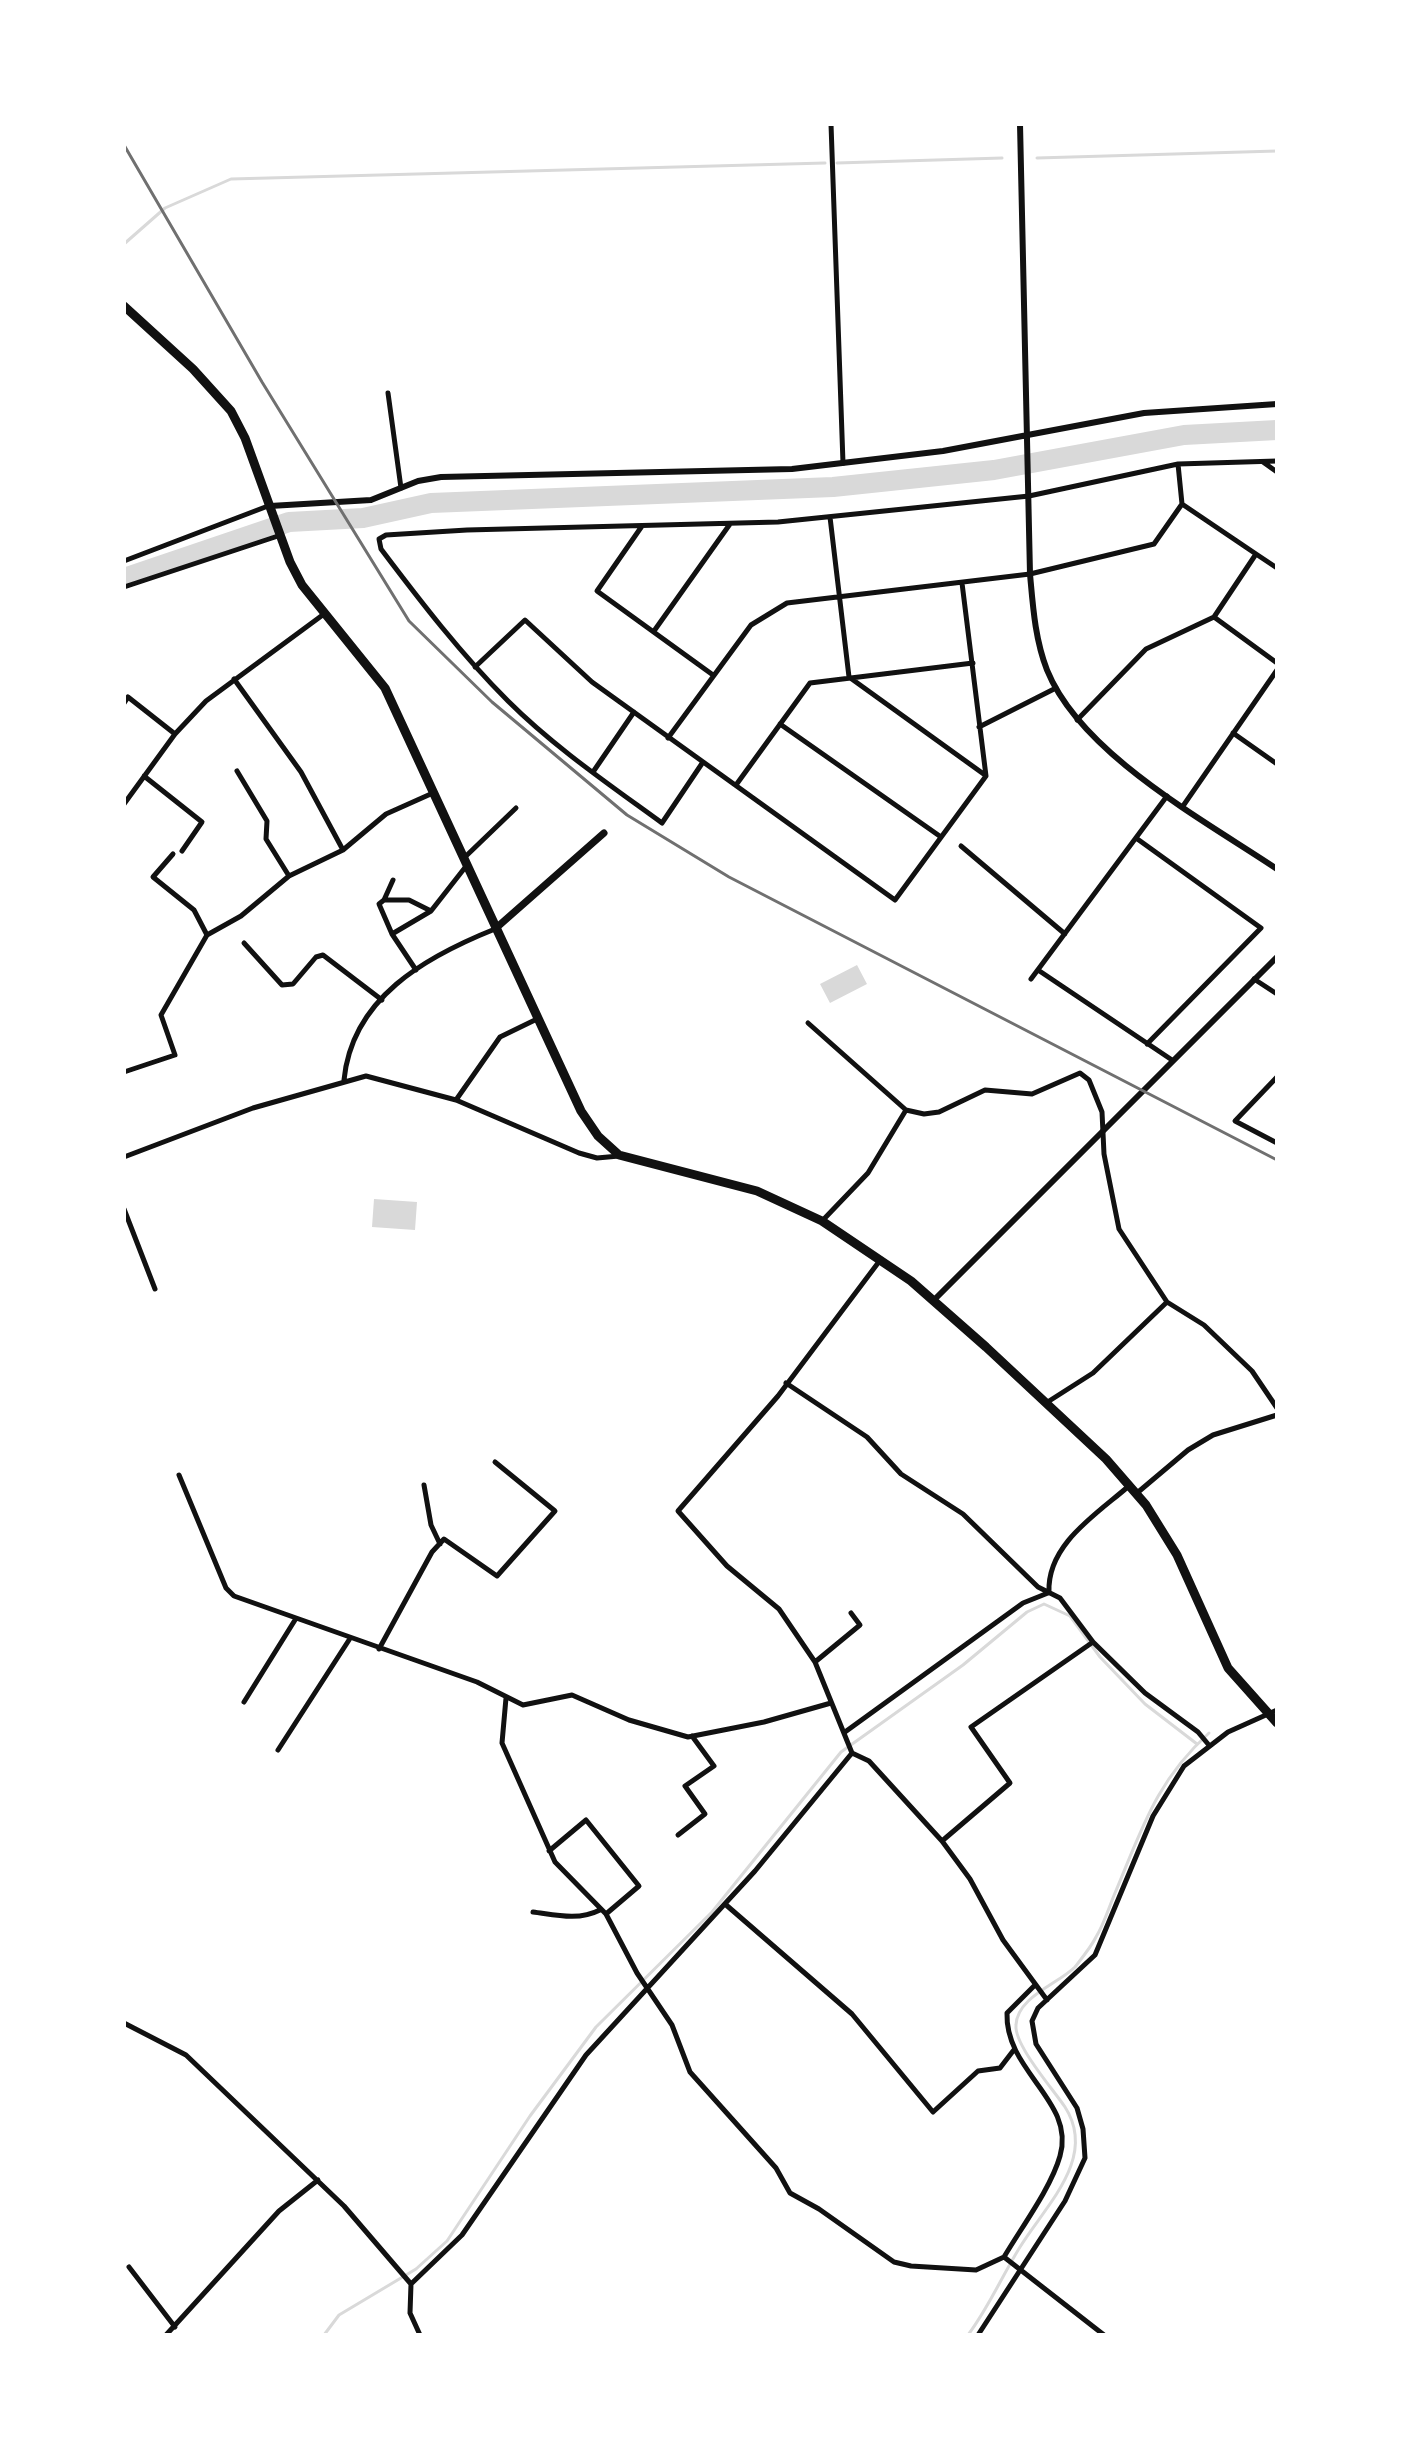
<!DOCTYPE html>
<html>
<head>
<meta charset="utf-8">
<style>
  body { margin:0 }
  #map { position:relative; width:1401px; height:2459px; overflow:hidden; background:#fff; font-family:"Fira Sans",sans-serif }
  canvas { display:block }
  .frame { position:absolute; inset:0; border:126px solid #fff; pointer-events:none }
</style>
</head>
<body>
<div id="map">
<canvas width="1401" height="2459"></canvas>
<div class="frame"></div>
</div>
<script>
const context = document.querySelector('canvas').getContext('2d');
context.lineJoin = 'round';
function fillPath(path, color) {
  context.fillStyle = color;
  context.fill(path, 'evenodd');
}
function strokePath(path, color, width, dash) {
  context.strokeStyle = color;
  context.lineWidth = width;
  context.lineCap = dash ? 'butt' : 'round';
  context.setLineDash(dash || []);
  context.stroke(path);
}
fillPath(new Path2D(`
  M857,965l10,19 -37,19 -10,-19z
  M374,1199l43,3 -2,28 -43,-3z`), '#d9d9d9');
strokePath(new Path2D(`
  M1037,158l240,-7
  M837,163l165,-5
  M124,244l41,-36 66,-29 594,-16
  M324,2335l15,-20 77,-46 31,-28 83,-125 66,-89 116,-115 129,-160 122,-87 64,-53 17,-8 26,12 30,41 45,47 52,40
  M968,2335c21,-28 34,-59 52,-88 25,-41 78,-89 45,-140 -12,-18 -51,-62 -49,-82 1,-28 42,-41 59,-58 7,-9 16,-20 21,-30 8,-13 13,-30 19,-44 27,-64 41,-112 94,-160`), '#d9d9d9', 3);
strokePath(new Path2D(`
  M124,578l165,-56 74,-4 68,-15 402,-16 161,-17 190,-35 93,-5`), '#d9d9d9', 20);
strokePath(new Path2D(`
  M831,124l12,339
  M388,393l13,95
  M1263,462l14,10
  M1182,504l74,50 -42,63
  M830,517l19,160 136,98
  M642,526l-45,65 116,84
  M1256,554l21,14
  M124,561l144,-55
  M124,587l154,-51
  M654,631l76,-107
  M475,667l50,-47 67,62 303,218 91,-124 -24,-193
  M234,679l67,93 42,78
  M124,703l4,-6 47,37
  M1077,720l69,-71 68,-32 63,46
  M780,724l161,113
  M979,727l77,-39
  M1233,733l44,31
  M668,738l83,-113 36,-22 243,-29 124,-30 28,-40 -4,-40
  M703,762l-41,61c-52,-38 -108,-76 -154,-122 -47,-47 -87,-99 -127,-152l-2,-10 7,-4 81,-5 311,-8 251,-26 149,-32 99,-3
  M237,771l30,50 -1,18 23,37
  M593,772l41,-60
  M144,776l58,46 -20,29
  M736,785l74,-102 163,-20
  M124,804l51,-70 31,-33 118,-87
  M1183,806l94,-136
  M1136,838l125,90 -114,116
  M961,846l104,88
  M173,854l-20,23 41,33 13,25
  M465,857l51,-49
  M384,900l9,-20
  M392,934l-13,-30 5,-4h25l22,11
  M244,943l38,42 11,-1 23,-27 7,-2 59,45
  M416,970l-24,-36 39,-23 36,-46
  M1038,970l134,90
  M1031,979l136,-183
  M1254,979l23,15
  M808,1023l98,87 18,4 15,-2 46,-22 47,4 48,-21 9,7 13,32 2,42 15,75 48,73 37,23 48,46 25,37
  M124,1072l51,-17 -14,-40 46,-80 34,-19 48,-40 54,-26 43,-36 47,-21
  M1277,1077l-42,44 42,22
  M344,1080c8,-82 81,-123 151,-151
  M456,1100l44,-63 37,-18
  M124,1157l129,-49 113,-32 90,24 123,53 18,5 22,-2
  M124,1209l31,80
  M823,1220l45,-47 38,-63
  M881,1259l-103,137 -100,115 49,55 52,43 36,53 37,91 17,8 73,80 28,38 33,61 44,60
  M786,1383l81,54 34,37 62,40 75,73 22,11 33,44 52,51 53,39 10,12
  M1046,1403l47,-30 74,-71
  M179,1475l47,113 8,8 243,86 46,23 49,-10 57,25 59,17 76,-15 67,-19
  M424,1485l7,40 9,19
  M1137,1493l51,-43 25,-15 64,-20
  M1049,1592c-2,-48 48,-78 81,-107
  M379,1649l53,-97 12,-13 53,37 58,-65 -60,-49
  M815,1662l45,-37 -9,-12
  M506,1698l-4,45 53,119 51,52 31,59 35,52 18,47 86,96 14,25 29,16 75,53 17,4 65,4 28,-13 100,78
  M244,1702l51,-82
  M845,1732l178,-129 25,-10
  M278,1750l71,-110
  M678,1835l27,-21 -20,-28 29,-20 -22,-30
  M942,1841l68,-58 -39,-56 122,-85
  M549,1851l37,-31 53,66 -33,28
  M725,1904l127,110 81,98 45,-41 22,-3 13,-17
  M533,1912c23,3 45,9 67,-2
  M124,2023l62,32 158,151 67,78
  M1004,2257c17,-29 47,-69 56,-101 16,-55 -55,-84 -53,-143l28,-28
  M129,2267l46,60
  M166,2335l113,-124 39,-31
  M420,2335l-10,-22 1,-29 51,-49 124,-180 169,-184 97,-118
  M978,2335l87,-134 20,-43 -2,-29 -6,-21 -41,-64 -4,-23 6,-13 57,-53 58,-139 31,-50 44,-34 49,-22`), '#111', 5);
strokePath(new Path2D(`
  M1020,124l10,450c3,33 5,65 17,96 34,84 157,150 230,199
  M270,506l101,-6 47,-19 23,-4 351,-8 151,-18 201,-38 133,-9
  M933,1301l344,-344`), '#111', 6);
strokePath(new Path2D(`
  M495,929l109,-96`), '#111', 7);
strokePath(new Path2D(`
  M124,306l69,63 38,42 14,27 45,124 12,23 83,103 196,423 17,25 21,19 138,36 65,30 89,60 75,66 120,112 40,46 31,50 51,113 49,55`), '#111', 9);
strokePath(new Path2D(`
  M124,145l138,237 147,239 83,81 135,113 102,62 548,283`), '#707070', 3);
</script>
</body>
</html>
